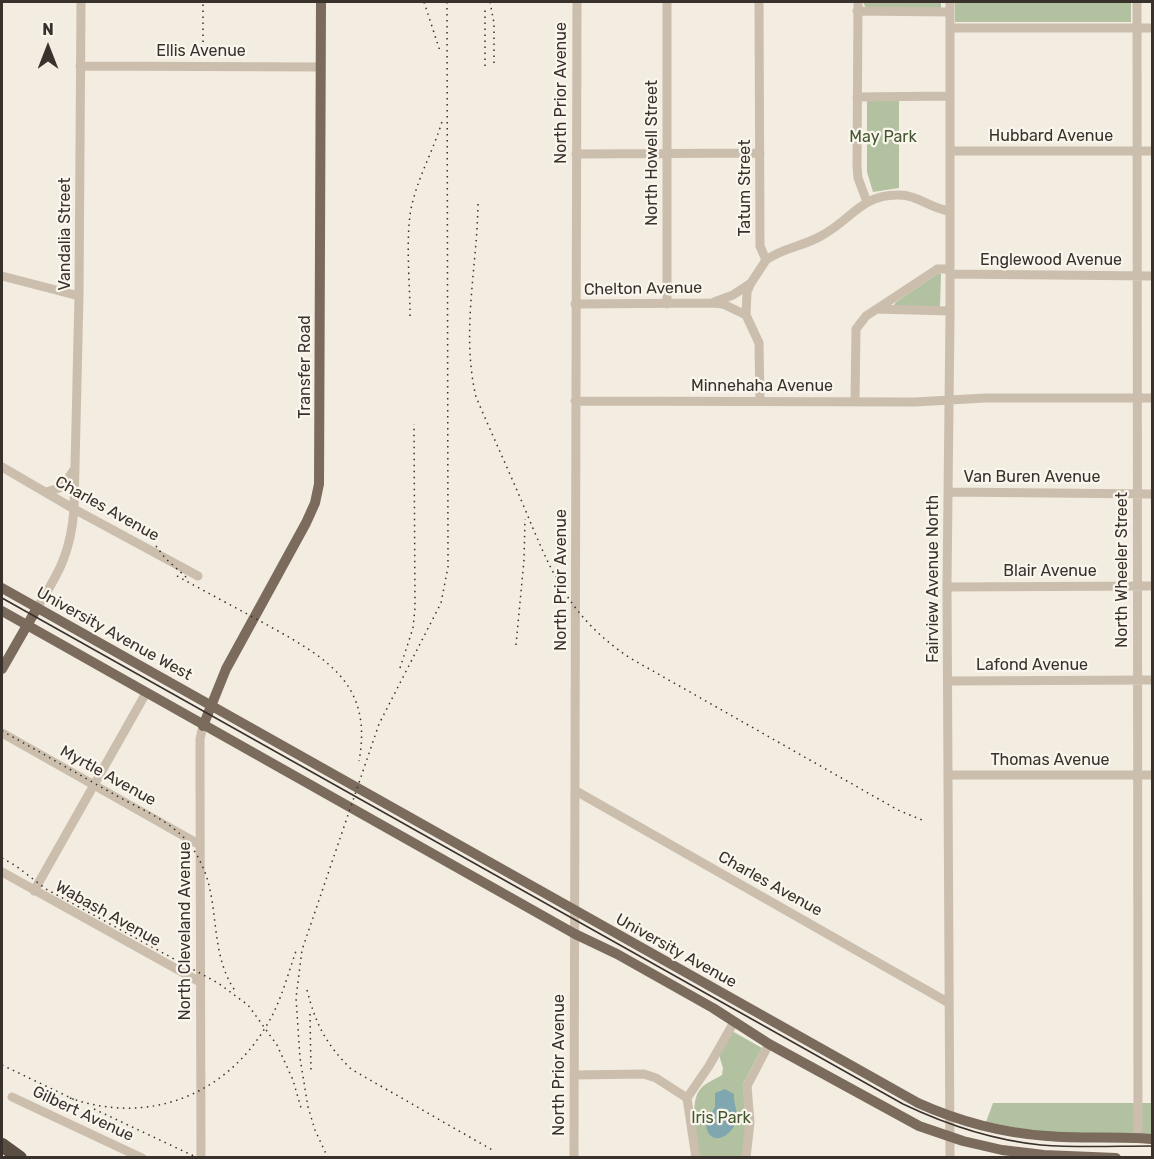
<!DOCTYPE html>
<html>
<head>
<meta charset="utf-8">
<style>
  body { margin:0 }
  #map { position:relative; width:1154px; height:1159px; overflow:hidden; background:#f3ece1; font-family:Rubik,sans-serif }
  canvas { display:block }
  .frame { position:absolute; inset:0; border:3px solid #39312b; pointer-events:none }
  .north { position:absolute; left:18px; top:18px; width:60px; height:60px; -webkit-text-stroke:4px #faf6ed; paint-order:stroke; rotate:0deg; font-size:16px; font-weight:700; line-height:24px; text-align:center; color:#39312b }
  .north::after { content:''; display:block; margin:auto; width:21px; height:27px; background:#39312b; clip-path:polygon(50% 0,100% 100%,50% 72%,0 100%) }
</style>
</head>
<body>
<div id="map">
<canvas width="1154" height="1159"></canvas>
<div class="frame"></div>
<div class="north">N</div>
</div>
<script>
const context = document.querySelector('canvas').getContext('2d');
context.lineJoin = 'round';
function fillPath(path, color) {
  context.fillStyle = color;
  context.fill(path, 'evenodd');
}
function strokePath(path, color, width, dash) {
  context.strokeStyle = color;
  context.lineWidth = width;
  context.lineCap = dash ? 'butt' : 'round';
  context.setLineDash(dash || []);
  context.stroke(path);
}
function write(font, color, halo, rows, align = 'center') {
  context.font = font + ' Rubik,sans-serif';
  context.lineWidth = 4.5;
  context.setLineDash([]);
  context.textBaseline = 'middle';
  context.strokeStyle = halo;
  context.fillStyle = color;
  for (const [text, x, y, turn = 0] of rows) {
    context.save();
    context.translate(x, y);
    context.rotate((+turn || 0) * Math.PI / 180);
    context.textAlign = isNaN(turn) ? turn : align;
    if (halo) context.strokeText(text, 0, 0);
    context.fillText(text, 0, 0);
    context.restore();
  }
}
fillPath(new Path2D(`
  M863,2h78v6h-75z
  M955,2h176v20h-176z
  M867,101h32v87l-26,4 -6,-20z
  M939,273l2,1 -1,34 -47,-2 3,-4z
  M732,1031l30,17 -19,36 3,44 -3,29 -44,1c-1,-17 -10,-53 0,-67 5,-8 15,-11 23,-16l1,-7 -4,-13z
  M993,1103h159v31l-108,-1 -58,-11z`), '#b2c2a1');
fillPath(new Path2D(`
  M725,1089l9,5c-1,9 5,19 2,28 -7,19 -30,24 -30,0l9,-15v-14z`), '#80a7af');
strokePath(new Path2D(`
  M667,2v302
  M759,2l1,244 6,14 -15,23 -4,9 -1,23 13,28 1,58
  M858,2l-1,164 1,12 9,24
  M950,2v314l-3,271 3,571
  M1137,2c0,378 1,757 1,1136
  M857,11l93,1
  M950,28h202
  M80,66l241,1
  M857,97l93,-1
  M950,151h202
  M576,154l184,-1
  M766,260c16,-12 38,-14 55,-24 29,-15 40,-41 76,-41 20,-1 34,14 53,16
  M950,274l202,2
  M2,276l77,20
  M714,302l19,-7 18,-12
  M575,304l137,-1 11,1 23,11
  M877,309l73,2
  M575,401l340,1 70,-4h167
  M855,401l1,-72 10,-13 67,-44 4,-3h13
  M2,467l72,42 124,67
  M46,492l17,-5 10,-16
  M948,492l204,2
  M947,587l205,-1
  M37,608c22,-35 34,-56 37,-99l5,-213 2,-294
  M948,681l204,-1
  M2,733l198,112
  M948,775h204
  M576,791l373,212
  M2,872l198,110
  M34,891l112,-198
  M574,1075l70,-1 12,4 31,20
  M12,1097l130,61
  M687,1098l22,-32 25,-44
  M687,1098l9,60
  M201,1158l-1,-382v-37l3,-13
  M574,1158l3,-1156
  M746,1158l4,-36 -3,-36 22,-42`), '#cbbead', 9);
strokePath(new Path2D(`
  M2,588l916,515c40,18 85,30 129,33 35,3 70,0 105,3
  M2,611l573,323 42,20 96,54 56,36 150,82 44,15 39,9 42,5 72,3
  M2,669l35,-61
  M203,726l23,-57 80,-146 9,-20 4,-19 2,-482`), '#7b6b5d', 10);
strokePath(new Path2D(`
  M2,1145l18,13`), '#5a4d42', 14);
strokePath(new Path2D(`
  M2,598l901,506c44,21 89,36 138,41 37,3 74,1 111,1`), '#39312b', 1.5);
strokePath(new Path2D(`
  M424,2l16,49
  M490,2l4,21v43
  M203,54v-52
  M485,66v-60
  M478,204c-1,64 -17,129 -2,193 15,35 31,70 46,105 28,67 45,114 108,156l268,152 24,10
  M410,316c0,-33 -4,-68 0,-101 5,-34 24,-64 33,-97
  M156,546l9,12 22,20
  M177,576c31,17 63,34 94,51 57,32 102,58 88,134
  M516,645l8,-85 1,-41
  M400,668l13,-40 2,-20 -1,-184
  M2,731c38,21 76,43 115,65 20,11 44,21 62,37 13,11 21,26 27,42 13,39 5,82 30,117
  M2,858l14,8 30,23 172,94 30,22 29,40 16,35 8,28
  M307,990c9,35 19,54 44,79l143,82
  M310,1014l1,57
  M2,1065l73,35
  M70,1098c76,27 153,-1 195,-70 15,-23 22,-51 31,-77
  M94,1109l104,49
  M328,1158l-13,-28 -7,-23 -8,-49 -4,-60 6,-48 77,-226 62,-121 7,-36 -1,-565`), '#39312b', 1.5, [1.5, 4.5]);
write('16px', '#39312b', '#faf6ed', [
  ["Ellis Avenue",201,51],
  ["North Prior Avenue",561,93,-90],
  ["Hubbard Avenue",1051,136],
  ["North Howell Street",652,153,-90],
  ["Tatum Street",745,188,-90],
  ["Vandalia Street",65,234,-90],
  ["Englewood Avenue",1051,260],
  ["Chelton Avenue",643,289,-1],
  ["Transfer Road",305,367,-90],
  ["Minnehaha Avenue",762,386],
  ["Van Buren Avenue",1032,477],
  ["Charles Avenue",107,509,29],
  ["North Wheeler Street",1122,570,-90],
  ["Blair Avenue",1050,571],
  ["Fairview Avenue North",933,579,-90],
  ["North Prior Avenue",561,580,-90],
  ["University Avenue West",114,634,29],
  ["Lafond Avenue",1032,665],
  ["Thomas Avenue",1050,760],
  ["Myrtle Avenue",108,776,29],
  ["Charles Avenue",770,884,29],
  ["Wabash Avenue",108,914,29],
  ["North Cleveland Avenue",185,931,-90],
  ["University Avenue",676,951,29],
  ["North Prior Avenue",559,1065,-90],
  ["Gilbert Avenue",83,1114,25]
]);
write('16px', '#43572f', '#faf6ed', [
  ["May Park",883,137],
  ["Iris Park",721,1118]
]);
</script>
</body>
</html>
